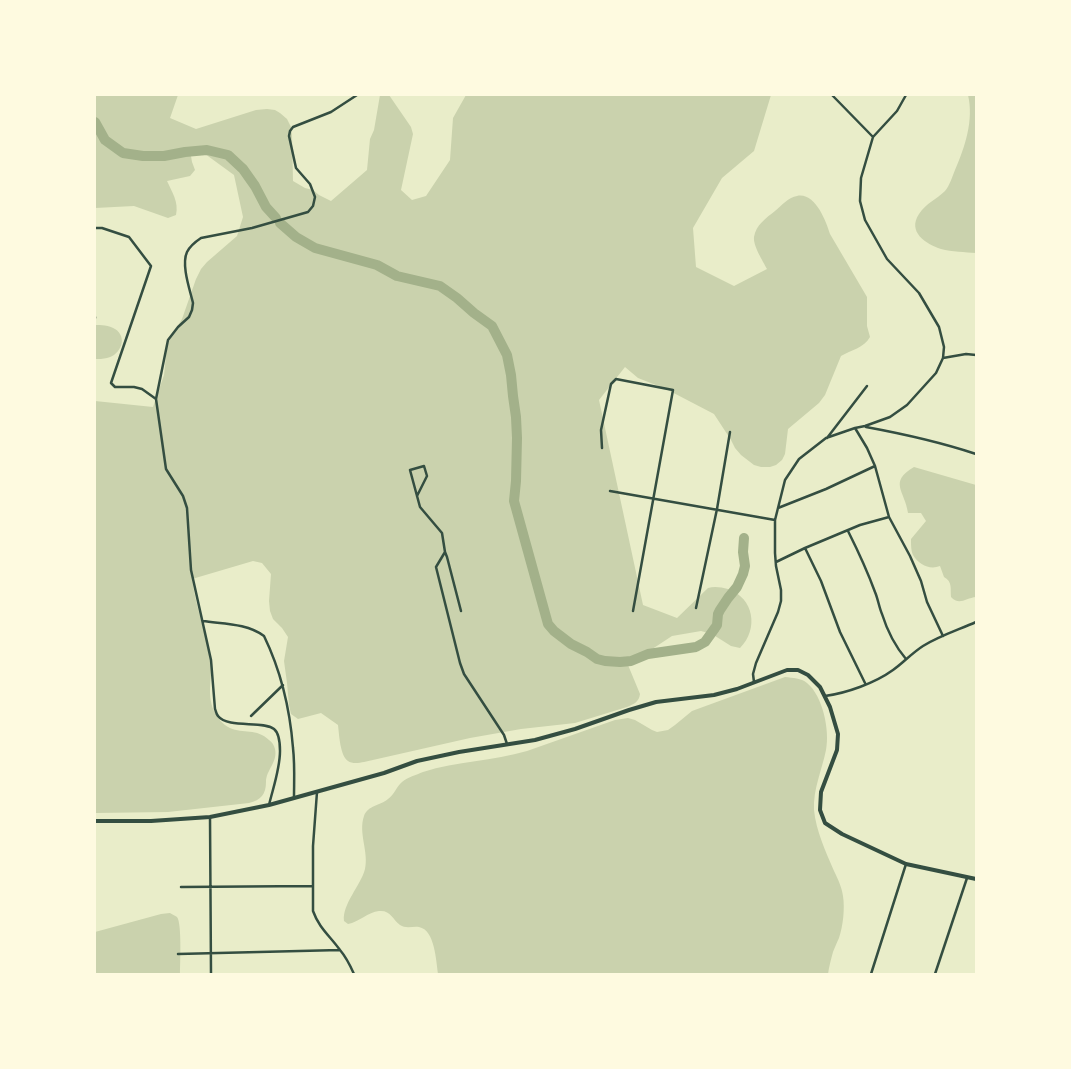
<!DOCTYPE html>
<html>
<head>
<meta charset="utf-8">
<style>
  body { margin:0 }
  #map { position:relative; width:1071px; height:1069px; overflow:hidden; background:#e9edc9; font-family:"Fira Sans",sans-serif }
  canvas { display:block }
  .frame { position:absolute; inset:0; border:96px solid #fefae0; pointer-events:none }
</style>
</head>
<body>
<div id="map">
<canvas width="1071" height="1069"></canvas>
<div class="frame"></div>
</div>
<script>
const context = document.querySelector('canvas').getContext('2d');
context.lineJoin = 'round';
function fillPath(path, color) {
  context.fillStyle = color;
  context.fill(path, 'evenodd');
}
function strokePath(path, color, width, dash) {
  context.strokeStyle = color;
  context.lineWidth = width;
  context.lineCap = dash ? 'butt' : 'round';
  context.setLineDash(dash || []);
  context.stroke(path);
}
fillPath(new Path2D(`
  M95,95h83l-8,23 26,11 60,-19 11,-1 8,1 5,3 7,6 4,8 1,9 1,45 12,7 8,2 6,5 12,6 36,-31 3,-31 4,-9 6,-35h9l22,32 2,7 -12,56 11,10 14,-4 24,-36 3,-42 13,-23h305l-17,56 -32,27 -29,50 3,39 38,19 33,-17c-4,-8 -14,-23 -13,-32 2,-12 12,-19 21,-26 6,-5 14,-14 22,-15 18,-4 29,25 33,38l37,63v29l3,11c-6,11 -19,13 -29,19l-16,39 -6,8 -31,26 -3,25 -3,6 -6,5 -6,2h-9l-7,-2 -13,-10 -6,-7 -4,-8 -17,-26 -48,-25 -28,-11 -13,-11 -26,33 44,205 34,13 31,-30c6,-2 13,-1 20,1 26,9 31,40 12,59l-9,-2 -19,-12 -11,-3 -29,5 -44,29 12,29c-1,8 -6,10 -13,13l-52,16 -54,6 -51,9 -106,24c-5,1 -12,2 -16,-1 -8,-5 -9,-28 -10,-36l-17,-12 -23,6 -7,-5 -2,-9 -2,-22 -3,-22 4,-24 -6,-9 -9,-9 -3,-8 -1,-10 2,-27 -9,-11 -9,-2 -61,18c3,21 9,40 14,60 2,6 4,13 5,19 2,18 -5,35 3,53 4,7 8,13 16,17 13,6 27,0 39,12 3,2 5,5 6,9 3,13 -9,21 -9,33 0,12 -5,18 -17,21l-81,9 -73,1v-412l58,6 11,-32 3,-29 4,-9 11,-18 14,-40 5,-10 6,-7 30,-26 6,-19 -9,-42 -33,-24 -10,5 1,6 3,8 -5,6 -23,5c5,11 12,21 9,34l-8,3 -34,-12 -39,2z
  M968,95h8v158c-11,-1 -24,-1 -35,-4 -15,-5 -34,-17 -22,-35 7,-11 18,-15 26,-23 5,-6 7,-14 10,-21 10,-23 19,-50 13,-75z
  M95,325c6,0 14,0 20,4 13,8 6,26 -8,29 -4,1 -8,1 -12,1z
  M914,467l62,18v112c-10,1 -17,9 -25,0 -1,-8 2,-15 -7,-20l-4,-11c-10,4 -21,-1 -27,-11 -2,-4 -2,-11 -2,-16l15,-18 -5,-8h-13c-3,-22 -20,-31 6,-46z
  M785,677c8,1 16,1 22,6 16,13 23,48 19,67 -4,20 -13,39 -12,60 2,21 12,42 20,61 4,8 8,17 9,25 2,13 0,30 -4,42 -2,4 -4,9 -6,14 -2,7 -4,15 -5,22h-390c-2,-13 -3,-44 -19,-47 -6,-1 -13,2 -19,-2 -8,-6 -9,-15 -21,-14 -11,1 -20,11 -31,13l-4,-3c-2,-17 17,-36 21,-52 4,-17 -7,-36 -1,-53 4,-11 16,-10 24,-17 6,-4 9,-13 14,-17 6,-5 14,-7 21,-10 34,-11 70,-11 104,-21l88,-31 13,-2 7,2 17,10 5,2 11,-2 7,-5 17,-14z
  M170,913c2,1 5,3 7,4 5,6 3,47 3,57h-85v-42l66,-18z`), '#cad2ad');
strokePath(new Path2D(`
  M95,122l10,18 18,13 20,3h21l21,-4 22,-2 21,5 15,14 12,17 11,21 10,11
  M280,223l16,14 19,11 62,17 20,11 43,10 17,12 17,15 18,13 15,29 4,20 2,21 3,21 1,21 -1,43 -2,20 34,123 6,7 17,13 16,8 10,7 8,2 15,1 11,-1 17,-7 48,-7 9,-5 10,-14 2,-3 1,-11 2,-4 8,-12 9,-11 6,-13 2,-8 -2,-14 1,-14`), '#a3b18a', 10);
strokePath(new Path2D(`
  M832,95l41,42
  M95,228h7l27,9 22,29 -40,117 4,4h19l8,2 14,10 10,70 17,27 4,12 4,62 20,90 4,49c1,2 1,5 3,7 10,13 45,4 56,13 5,4 6,16 6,22 0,18 -7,37 -11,54
  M95,317v1
  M943,358l23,-4 10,1
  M156,399l12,-59 10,-13 11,-10 3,-7 1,-7c-3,-13 -12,-38 -6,-51 3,-6 8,-10 14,-14l51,-10 56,-16 5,-6 2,-9 -5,-13 -14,-16 -7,-32 1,-5 3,-4 38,-15 26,-17
  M866,427c38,7 74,15 110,27
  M855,428l12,20 8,18 14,51 21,39 11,25 6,21 16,34
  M827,438l40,-52
  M602,448l-1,-18 10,-46 5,-5 57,11 -40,221
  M610,491l165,29
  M417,496l10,-20 -3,-10 -14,4 10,37 22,26 3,19 -9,15 24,96 4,11 40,61 3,9
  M778,508l48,-19 49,-23
  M848,531c10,20 19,39 27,61 3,7 4,15 7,22 5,16 13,32 24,45
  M805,548l16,33 19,51 25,51
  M445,552l2,5 14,54
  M776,562l29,-14 55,-23 29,-8
  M696,608l21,-99 13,-77
  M203,621c19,3 44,2 61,15 17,35 26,74 29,112 2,17 1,34 1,50
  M754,682l-1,-8 3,-11 22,-51 3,-11v-11l-5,-24 -1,-13v-33l10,-40 14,-21 27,-21 29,-10 10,-2 25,-9 17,-12 29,-32 7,-15 1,-11 -5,-20 -20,-34 -32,-34 -22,-39 -5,-19 1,-23 12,-41 24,-26 9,-16
  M825,696c22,-3 50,-13 68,-26 10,-7 19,-17 30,-24 16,-10 35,-16 53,-24
  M251,716l32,-31
  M317,792l-4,54v65c6,17 17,25 27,39 6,7 10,15 14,24
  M210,817l1,157
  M181,887l131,-1
  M178,954l162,-4
  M871,974l35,-110
  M935,974l32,-96`), '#344e41', 2.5);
strokePath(new Path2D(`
  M95,821h56l59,-4 59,-12 115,-32 33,-12 42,-9 76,-12 40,-11 54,-19 27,-8 58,-7 23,-6 50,-19h11l10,5 12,12 10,20 8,27 -1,16 -16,42 -1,18 5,13 17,11 64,30 70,15`), '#344e41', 4);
</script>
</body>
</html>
